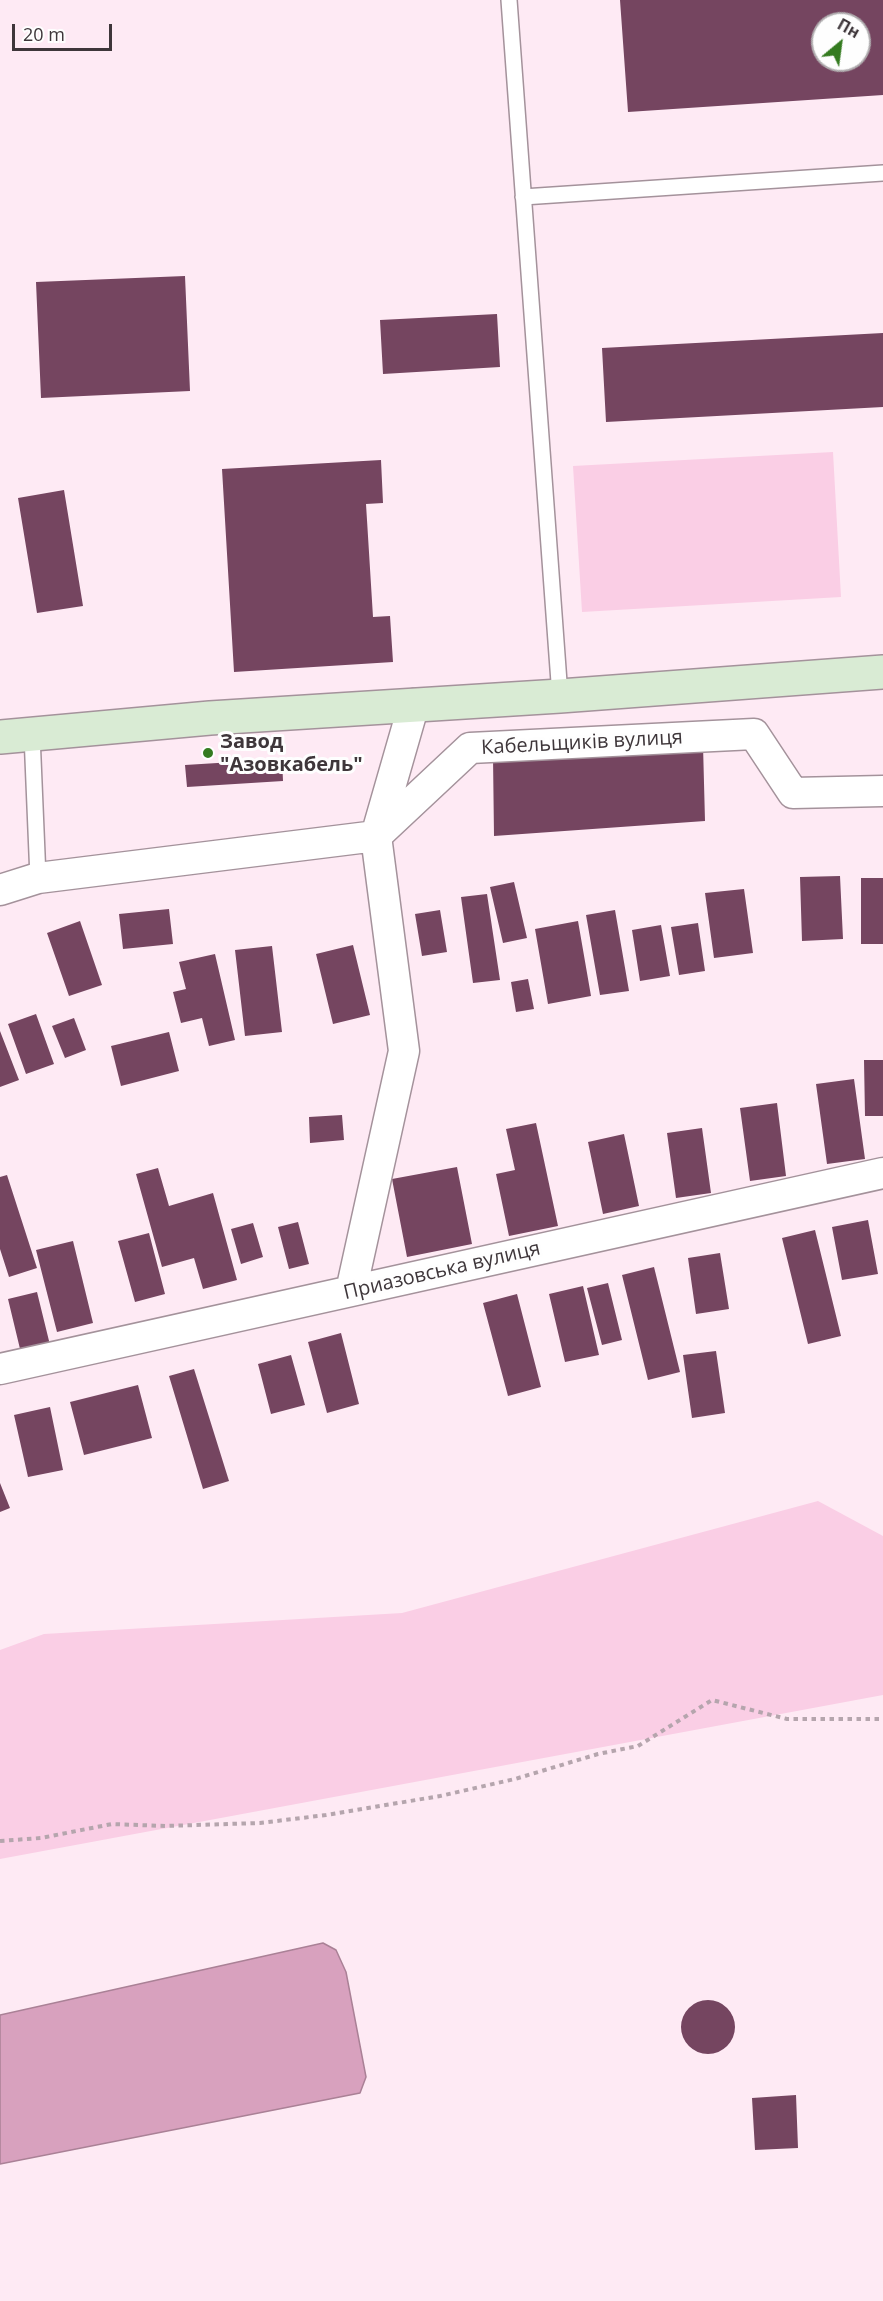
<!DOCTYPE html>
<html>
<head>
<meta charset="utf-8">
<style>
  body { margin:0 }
  #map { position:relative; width:883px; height:2301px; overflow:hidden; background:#feeaf4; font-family:"Open Sans",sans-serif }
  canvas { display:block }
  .north { position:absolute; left:811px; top:12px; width:60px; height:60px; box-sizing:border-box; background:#fefefe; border:2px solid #b1aeb0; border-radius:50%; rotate:29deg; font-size:16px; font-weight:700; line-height:24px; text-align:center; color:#3e363a }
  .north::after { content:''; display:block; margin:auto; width:21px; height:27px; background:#347b20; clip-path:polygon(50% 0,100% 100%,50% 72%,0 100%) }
  .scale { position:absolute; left:12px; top:24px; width:100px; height:27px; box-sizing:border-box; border:3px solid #3e363a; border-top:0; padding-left:8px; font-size:18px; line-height:21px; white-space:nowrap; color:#3e363a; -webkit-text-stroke:4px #fefefe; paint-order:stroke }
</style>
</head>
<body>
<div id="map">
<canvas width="883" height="2301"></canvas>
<div class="north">Пн</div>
<div class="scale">20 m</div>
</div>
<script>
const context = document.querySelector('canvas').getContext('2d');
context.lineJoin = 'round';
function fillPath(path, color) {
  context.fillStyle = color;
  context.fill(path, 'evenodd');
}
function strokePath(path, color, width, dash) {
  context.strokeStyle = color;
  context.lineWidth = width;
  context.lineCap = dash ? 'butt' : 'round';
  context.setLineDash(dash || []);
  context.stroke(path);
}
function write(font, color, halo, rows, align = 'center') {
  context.font = font + ' "Open Sans",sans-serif';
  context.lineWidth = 6;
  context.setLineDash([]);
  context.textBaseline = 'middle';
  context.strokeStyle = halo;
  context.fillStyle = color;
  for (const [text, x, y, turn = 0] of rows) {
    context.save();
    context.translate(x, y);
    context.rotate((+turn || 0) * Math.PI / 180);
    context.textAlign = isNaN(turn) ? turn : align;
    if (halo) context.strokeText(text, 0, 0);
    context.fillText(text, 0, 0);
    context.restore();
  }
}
fillPath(new Path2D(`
  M833,452l8,145 -259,15 -9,-146z
  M818,1501l65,35v159l-883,164v-209l44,-16 358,-21z`), '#facee5');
const water = new Path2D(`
  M323,1943l13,7 10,22 20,105 -6,16 -360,71v-149z`);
fillPath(water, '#d8a1be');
strokePath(water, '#aa8196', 1.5);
fillPath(new Path2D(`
  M620,0h263v95l-255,17zM823,24h36v36h-36z
  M185,276l5,115 -149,7 -5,-116z
  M497,314l3,53 -117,7 -3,-54z
  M883,333v74l-277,15 -4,-74z
  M381,460l2,43 -17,1 7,113 17,-1 3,46 -159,10 -12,-203z
  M64,490l19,116 -46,7 -19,-115z
  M703,745l2,76 -211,15 -1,-79z
  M282,759l1,22 -96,6 -2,-22z
  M840,876l3,63 -41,2 -2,-64z
  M861,878h22v66h-22z
  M514,882l13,56 -24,5 -13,-56z
  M744,889l9,64 -39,5 -9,-65z
  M487,894l13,86 -27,3 -12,-86z
  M169,909l4,35 -50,5 -4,-35z
  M440,910l7,42 -25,4 -7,-42z
  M615,910l14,81 -29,4 -14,-80z
  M80,921l22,64 -33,11 -22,-63z
  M578,921l13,75 -43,8 -13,-75z
  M698,923l7,48 -26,4 -8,-48z
  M661,925l9,51 -30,5 -8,-51z
  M353,945l17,70 -37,9 -17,-70z
  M272,946l10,86 -37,4 -10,-86z
  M215,954l20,86 -26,6 -7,-28 -21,5 -8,-31 13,-3 -7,-27z
  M528,979l6,30 -18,3 -5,-30z
  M36,1014l18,50 -28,10 -18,-50z
  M74,1018l12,32 -21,8 -13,-32z
  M0,1031l19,49 -19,7z
  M169,1032l10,39 -58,15 -10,-40z
  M864,1060h19v56h-18z
  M854,1079l11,80 -38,5 -11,-80z
  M777,1103l9,73 -36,5 -10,-73z
  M342,1115l2,25 -34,3 -1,-26z
  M536,1123l22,103 -49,10 -13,-62 19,-4 -9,-41z
  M702,1128l9,65 -35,5 -9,-65z
  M624,1134l15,72 -36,8 -15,-72z
  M457,1167l15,77 -65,13 -15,-78z
  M158,1168l11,38 44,-13 24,87 -34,9 -9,-31 -32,9 -26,-93z
  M7,1175l30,93 -28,9 -9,-28v-72z
  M868,1220l10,54 -36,6 -10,-53z
  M298,1222l11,42 -20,5 -11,-42z
  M253,1223l10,34 -22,7 -10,-35z
  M815,1230l26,106 -33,8 -26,-106z
  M149,1233l16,61 -30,8 -17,-61z
  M73,1241l20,82 -36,9 -21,-82z
  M720,1253l9,56 -33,5 -8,-56z
  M654,1267l26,105 -32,8 -26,-105z
  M608,1283l14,57 -20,5 -15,-57z
  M583,1286l16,69 -34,7 -16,-68z
  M37,1292l13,53 -29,8 -13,-54z
  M517,1294l24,93 -33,9 -25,-93z
  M341,1333l18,71 -32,9 -19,-71z
  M716,1351l9,62 -33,5 -9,-63z
  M291,1355l14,50 -34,9 -13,-50z
  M194,1369l35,112 -26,8 -34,-113z
  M138,1385l14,53 -68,17 -14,-53z
  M50,1407l13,63 -35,7 -14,-62z
  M0,1483l10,25 -10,4z
  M681 2027a27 27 0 1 1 54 0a27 27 0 1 1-54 0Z
  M796,2095l2,53 -43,2 -3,-52z`), '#754560');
const lane = new Path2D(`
  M509,0l51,696
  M523,197l360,-24
  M32,735l6,143`);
const street = new Path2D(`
  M0,890l38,-12 338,-42 94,-88 284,-14 39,59 90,-2
  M351,1291l53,-240 -28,-215 38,-132
  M0,1369l883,-196`);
const secondary = new Path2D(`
  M0,737l210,-19 350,-22 323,-24`);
strokePath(lane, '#a4929b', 18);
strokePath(street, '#a4929b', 33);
strokePath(secondary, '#a4929b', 36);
strokePath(new Path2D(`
  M0,1841l41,-3 71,-14 53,2 95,-3 66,-8 114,-19 75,-17 83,-25 40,-8 74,-46 75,19h96`), '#b5a5ad', 4, [4.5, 4.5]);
strokePath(lane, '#fff', 15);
strokePath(street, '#fff', 30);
strokePath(secondary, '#d9ebd4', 33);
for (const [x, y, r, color] of [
  [208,753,6,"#347b20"]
]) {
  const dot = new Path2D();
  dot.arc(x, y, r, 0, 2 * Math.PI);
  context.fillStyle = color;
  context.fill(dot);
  strokePath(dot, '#fefefe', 2);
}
write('bold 20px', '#3e363a', '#fefefe', [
  ["Завод",220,742],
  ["\"Азовкабель\"",220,765]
], 'left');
write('20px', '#3e363a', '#fefefe', [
  ["Кабельщиків вулиця",582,743,-3],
  ["Приазовська вулиця",442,1271,-13]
]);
</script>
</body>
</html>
